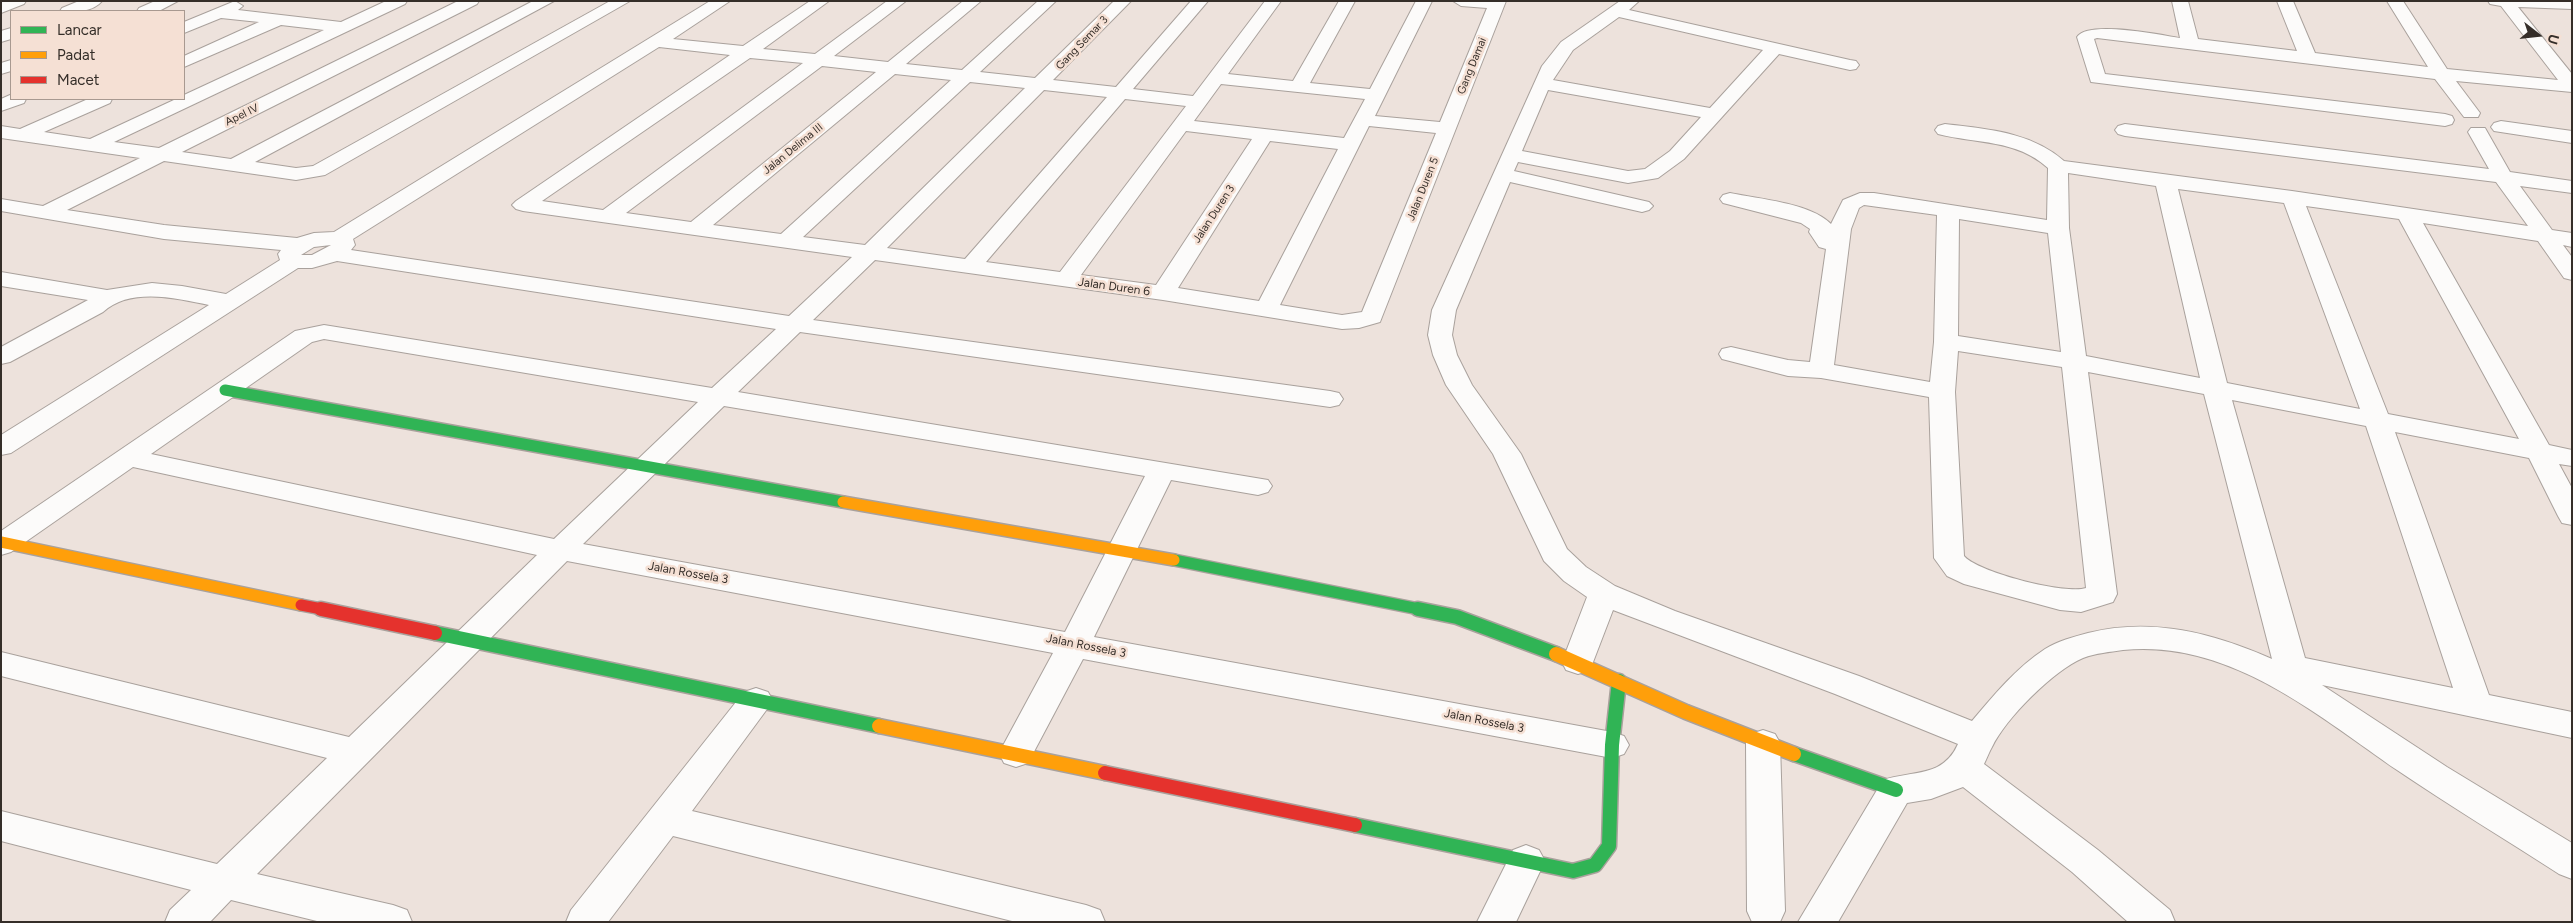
<!DOCTYPE html>
<html>
<head>
<meta charset="utf-8">
<style>
  body { margin:0 }
  #map { position:relative; width:2573px; height:923px; overflow:hidden; background:#ede2dc; font-family:Figtree,sans-serif }
  canvas { display:block }
  .frame { position:absolute; inset:0; border:2px solid #352e29; pointer-events:none }
  .legend { position:absolute; left:10px; top:10px; width:175px; height:90px; box-sizing:border-box; background:#f5e0d4; border:1px solid #a89990; margin:0; padding:6px 9px; list-style:none; font-size:15px; color:#352e29 }
  .legend li { display:flex; align-items:center; gap:10px; height:25px }
  .legend b { width:25px; border:1px solid #a89990 }
  .north { position:absolute; left:2513px; top:10px; width:50px; height:50px; -webkit-text-stroke:4px #f5e0d4; paint-order:stroke; rotate:106deg; font-size:14px; font-weight:700; line-height:20px; text-align:center; color:#352e29 }
  .north::after { content:''; display:block; margin:auto; width:18px; height:22px; background:#352e29; clip-path:polygon(50% 0,100% 100%,50% 72%,0 100%) }
</style>
</head>
<body>
<div id="map">
<canvas width="2573" height="923"></canvas>
<div class="frame"></div>
<ul class="legend">
<li><b style="height:6px;background:#30b455"></b>Lancar</li>
<li><b style="height:6px;background:#ff9f0a"></b>Padat</li>
<li><b style="height:6px;background:#e5322d"></b>Macet</li>
</ul>
<div class="north">U</div>
</div>
<script>
const context = document.querySelector('canvas').getContext('2d');
context.lineJoin = 'round';
function strokePath(path, color, width, dash) {
  context.strokeStyle = color;
  context.lineWidth = width;
  context.lineCap = dash ? 'butt' : 'round';
  context.setLineDash(dash || []);
  context.stroke(path);
}
function fillPath(path, color) {
  context.fillStyle = color;
  context.fill(path, 'evenodd');
}
function write(font, color, halo, rows, align = 'center') {
  context.font = font + ' Figtree,sans-serif';
  context.lineWidth = 5;
  context.setLineDash([]);
  context.textBaseline = 'middle';
  context.strokeStyle = halo;
  context.fillStyle = color;
  for (const [text, x, y, turn = 0] of rows) {
    context.save();
    context.translate(x, y);
    context.rotate((+turn || 0) * Math.PI / 180);
    context.textAlign = isNaN(turn) ? turn : align;
    if (halo) context.strokeText(text, 0, 0);
    context.fillText(text, 0, 0);
    context.restore();
  }
}
const street = new Path2D(`
  M3,1h23l-2,3 -23,9v-11z
  M79,1h23c-10,12 -29,11 -42,10l2,-3z
  M155,1h23l-19,10h-22l2,-3z
  M235,1l8,5 -5,4 103,12 45,-21h21l-2,3 -291,138 45,6 299,-147h21l-2,3 -295,148 49,7 302,-158h21l-299,161 41,6 17,-2 297,-165h20l-305,174 -29,5 -132,-19 -97,49 97,15 133,13 17,-5 20,-1 376,-231h20l-57,38 70,7 67,-45h19l-66,48 52,5 72,-53h19l-72,55 54,6 75,-61h18l-75,63 56,6 76,-69h18l-76,71 55,6 79,-77h17l-78,79 63,7 75,-86h17l-75,88 60,7 72,-95h16l-53,73 65,7 46,-80h16l-45,82 60,6 46,-88h16l-57,115 65,6 47,-114 -26,-2 -8,-5h53l-126,321 -21,6 -17,1 -179,-29 -288,-40 -62,60 517,71 9,2 4,6 -4,6 -9,2 -530,-75 -62,60 530,88 4,6 -4,6 -10,3 -87,-15 -77,157 518,95 12,4 5,9 -5,9 -12,4 -529,-99 -55,104 -12,4 -12,-4 -5,-10 54,-100 -486,-92 -310,313 136,31 14,5 5,12h-91l-90,-22 -21,22h-45l5,-12 21,-20 -190,-49v-30l216,53 110,-106 -326,-82v-24l348,85 188,-182 -404,-88 -122,85 -10,3v-24l294,-200 29,-6 388,63 64,-59 -439,-68 -25,7h-14l-287,185 -10,2v-20l208,-130c-33,-7 -79,-18 -106,7l-93,50 -9,2v-17l87,-47 -87,-14v-14l106,18 45,-7 30,3 44,8 54,-34 -2,-6 3,-4 -117,-11 -163,-28v-12l42,7 97,-48 -139,-20v-12l19,3 68,-30h24l-2,4 -66,29 46,7 86,-40h8v-4l140,-65 -43,-5 -97,42v-11l75,-34 -38,-4 -37,15v-11zM659,47l71,8 -214,146 -4,4 4,4 7,2 329,46 -63,59 -438,-66 4,-5 -2,-6zM750,58l53,5 -200,147 -61,-9zM822,66l54,6 -185,150 -65,-9zM895,74l56,6 -170,154 -68,-9zM970,82l55,6 -160,157 -62,-8zM1221,84l144,15 -21,39 -150,-17zM1044,90l63,7 -142,162 -78,-11zM1125,99l61,7 -126,166 -74,-10zM1369,126l67,7 -74,179 -20,3 -62,-10zM1186,131l66,8 -96,146 -75,-10zM1270,141l68,8 -79,152 -81,-13zM331,245l-19,10h-11l13,-8zM324,339l374,63 -144,137 -403,-85 161,-112zM724,406l421,70 -80,156 -482,-88z
  M1620,1h19l-10,9 221,50 6,1 3,4 -3,4 -6,1 -71,-16 -95,105 -26,19 -30,5 -110,-21 -4,9 135,31 4,4 -4,4 -7,2 -132,-30 -54,128 -4,25 5,20 15,30 49,69 46,95 19,18 29,19 60,25 184,65 113,45c22,-26 44,-53 73,-72 13,-8 28,-12 43,-16 64,-16 125,0 184,26l-68,-265 -116,-22 29,222 -4,8 -32,10 -21,-2 -96,-26 -17,-8 -13,-18 -5,-161 -108,-19 -33,-2 -66,-17 -3,-5 3,-5 9,-2 57,13 22,2 16,-113 -7,-2 -10,-15 1,-3 -9,-6 -78,-20 -3,-4 3,-4 7,-2c29,6 81,10 101,31l12,-24 17,-7h14l173,27 1,-52c-32,-29 -71,-24 -110,-34l-3,-4 3,-4 7,-2c42,5 86,8 119,37l228,30 236,35 -32,-44 -371,-46 -7,-2 -3,-4 3,-4 7,-2 364,45 -21,-37 3,-4h14l25,44 62,9v12l-52,-7 32,44 20,3v14l-9,-2 9,12v23l-8,-2 -26,-37 -115,-18 126,222 23,5v16l-13,-2 13,24v37l-10,-2 -4,-7 -29,-58 -134,-26 94,263 83,17v26l-250,-53 125,82 125,76v36l-13,-5c-54,-35 -109,-68 -162,-104 -81,-56 -169,-131 -274,-120 -13,2 -27,3 -40,8 -30,13 -77,60 -91,89 -3,5 -5,11 -8,17l114,86 72,60 5,12h-47l-56,-50 -109,-85 -32,12 -24,4 -69,119h-40l85,-142c30,-10 60,-2 75,-36l-123,-50 -222,-84 -23,60 -12,4 -12,-4 -4,-8 25,-65 -23,-16 -20,-20 -51,-107 -47,-69 -13,-30 -5,-20 4,-25 110,-244 19,-24zM1619,17l144,33 -53,58 -157,-28 20,-30zM1548,90l153,27 -31,34 -25,18 -17,2 -106,-20zM2068,173l88,13 44,192 -114,-22 -17,-128zM2178,189l106,14 76,206 -133,-26zM1864,205l73,10 -3,127 -4,40 -96,-17 17,-136 8,-21zM2306,206l93,13 120,220 -131,-25zM1959,219l89,14 13,119 -103,-16zM1958,351l104,16 24,221c-20,7 -109,-16 -122,-32l-9,-164zM2232,400l134,26 87,262 -148,-30z
  M2172,1h16l10,38 99,12 -20,-50h16l22,52 113,14 -41,-66h16l44,68 111,11 -57,-74 -11,-2 -2,-3h84v8l-54,-2 54,67v18l-116,-11 24,32 -2,4h-14l-29,-38 -338,-41 -3,1 11,35 340,40 7,2 2,4 -2,4 -7,2 -354,-44 -14,-45c11,-17 83,-2 103,1z
  M11,28v11l-10,3v-11z
  M11,60v11l-10,3v-11z
  M10,95l1,4h15l-2,4 -23,8v-12z
  M2501,121l71,10v12l-78,-12 -3,-4 3,-4z
  M756,688l12,4 5,9 -81,110 394,94 14,5 5,12h-89l-343,-86 -65,86h-42l5,-12 173,-218z
  M1763,730l12,4 5,9 5,168 -5,11h-28l-5,-11 -1,-168 5,-9z
  M1526,845l13,5 6,11 -29,61h-39l36,-72z`);
const fastFar1 = new Path2D(`
  M225,390l618,112
  M1174,560l250,50`);
const fast = new Path2D(`
  M1418,609l39,8 99,37
  M435,633l444,93
  M1794,754l102,36
  M1355,825l218,46 22,-6 14,-19 3,-101 7,-64`);
const slowFar1 = new Path2D(`
  M843,502l331,58
  M1,542l300,63`);
const slow = new Path2D(`
  M1556,654l130,58 108,42
  M879,726l226,47`);
const jamFar1 = new Path2D(`
  M301,605l26,5`);
const jam = new Path2D(`
  M321,609l114,24
  M1105,773l250,52`);
strokePath(street, '#a9a19c', 2);
strokePath(fastFar1, '#a9a19c', 14);
strokePath(fast, '#a9a19c', 17);
strokePath(slowFar1, '#a9a19c', 14);
strokePath(slow, '#a9a19c', 17);
strokePath(jamFar1, '#a9a19c', 14);
strokePath(jam, '#a9a19c', 17);
fillPath(street, '#fcfbfa');
strokePath(fastFar1, '#30b455', 11);
strokePath(fast, '#30b455', 14);
strokePath(slowFar1, '#ff9f0a', 11);
strokePath(slow, '#ff9f0a', 14);
strokePath(jamFar1, '#e5322d', 11);
strokePath(jam, '#e5322d', 14);
write('11px', '#352e29', '#f5e0d4', [
  ["Gang Semar 3",1082,43,-46],
  ["Gang Damai",1472,66,-68],
  ["Apel IV",242,115,-26],
  ["Jalan Delima III",793,149,-39],
  ["Jalan Duren 5",1423,189,-68],
  ["Jalan Duren 3",1214,214,-57]
]);
write('12px', '#352e29', '#f5e0d4', [
  ["Jalan Duren 6",1114,287,8],
  ["Jalan Rossela 3",688,573,10],
  ["Jalan Rossela 3",1086,646,11],
  ["Jalan Rossela 3",1484,721,11]
]);
</script>
</body>
</html>
